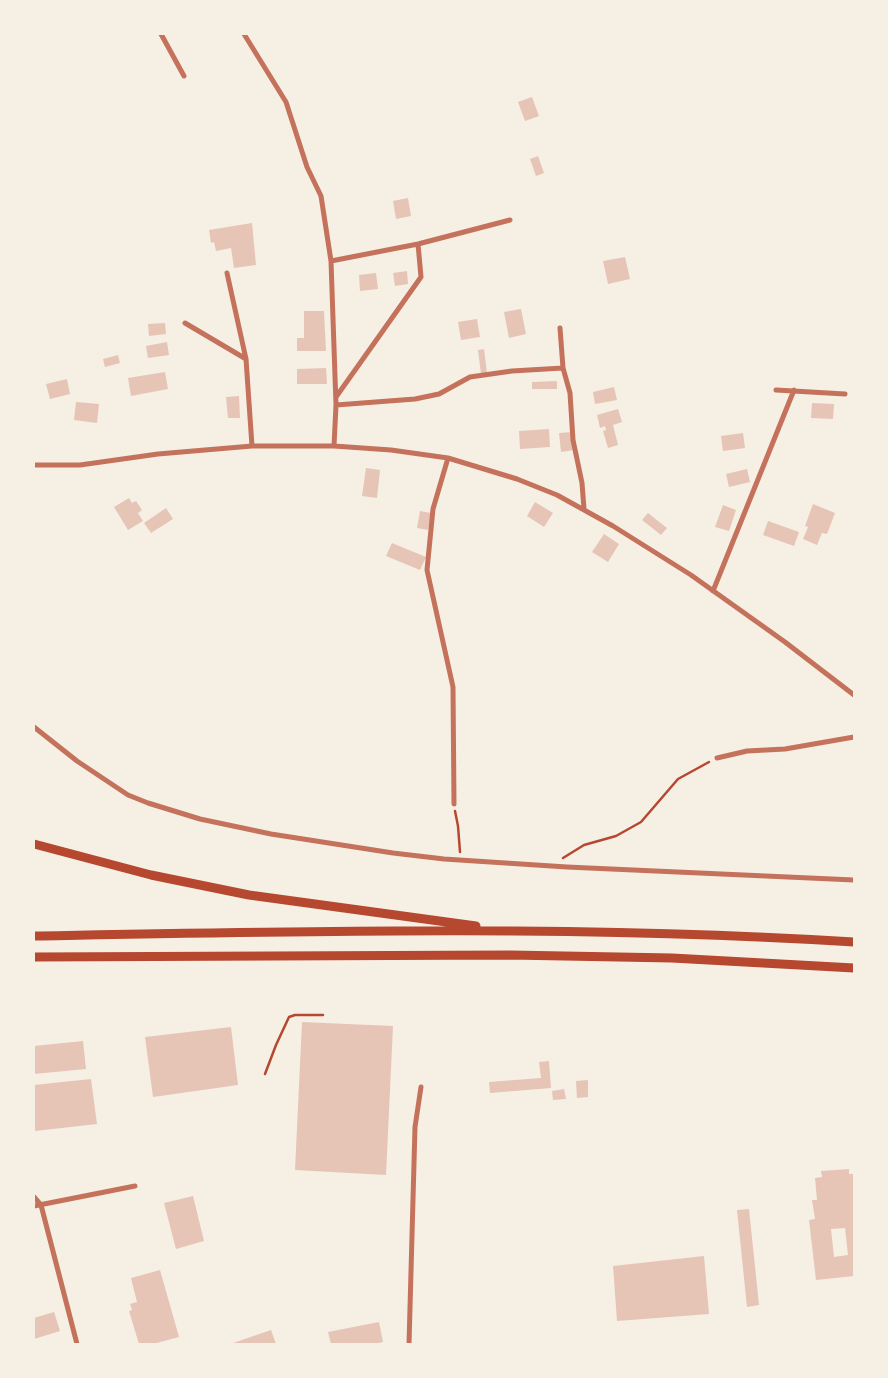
<!DOCTYPE html>
<html>
<head>
<meta charset="utf-8">
<style>
  body { margin:0 }
  #map { position:relative; width:888px; height:1378px; overflow:hidden; background:#f6efe4; font-family:Jost,sans-serif }
  canvas { display:block }
  .frame { position:absolute; inset:0; border:35px solid #f6efe4; pointer-events:none }
</style>
</head>
<body>
<div id="map">
<canvas width="888" height="1378"></canvas>
<div class="frame"></div>
</div>
<script>
const context = document.querySelector('canvas').getContext('2d');
context.lineJoin = 'round';
function fillPath(path, color) {
  context.fillStyle = color;
  context.fill(path, 'evenodd');
}
function strokePath(path, color, width, dash) {
  context.strokeStyle = color;
  context.lineWidth = width;
  context.lineCap = dash ? 'butt' : 'round';
  context.setLineDash(dash || []);
  context.stroke(path);
}
fillPath(new Path2D(`
  M532,97l7,19 -14,5 -7,-19z
  M538,156l6,17 -8,3 -6,-17z
  M408,198l3,18 -15,3 -3,-18z
  M252,223l4,42 -22,3 -3,-20 -15,3 -2,-9 -3,1 -2,-13z
  M625,257l5,22 -22,5 -5,-23z
  M407,271l1,13 -13,2 -2,-13z
  M376,273l2,16 -18,2 -1,-16z
  M521,309l5,25 -17,4 -5,-26z
  M304,311h20l2,40h-29v-13h7z
  M477,319l3,18 -19,3 -3,-18z
  M165,323l1,11 -17,2 -1,-12z
  M167,342l2,13 -21,3 -2,-12z
  M484,349l3,24 -6,1 -3,-24z
  M118,355l2,8 -15,4 -2,-8z
  M326,368l1,16h-30v-15z
  M165,372l3,17 -37,7 -3,-18z
  M67,379l3,15 -20,5 -4,-15z
  M557,381v8h-25v-7z
  M614,387l3,13 -22,4 -2,-12z
  M239,396l1,22h-12l-2,-21z
  M76,402l23,2 -2,19 -23,-3z
  M812,403l22,1 -1,15 -22,-1z
  M618,409l4,13 -9,3 5,20 -10,3 -5,-17 3,-1 -1,-4 -5,2 -3,-13z
  M549,429l1,18 -30,2 -1,-18z
  M572,432l2,18 -13,2 -2,-19z
  M743,433l2,15 -22,3 -2,-15z
  M366,468l14,2 -3,28 -15,-2z
  M747,469l3,13 -21,5 -3,-13z
  M129,498l3,5 4,-2 6,9 -4,3 5,8 -15,9 -14,-23z
  M535,502l18,11 -9,14 -17,-11z
  M813,504l22,9 -8,21 -5,-1 -5,12 -14,-6 5,-12 -3,-1z
  M723,505l13,5 -7,21 -14,-4z
  M166,508l7,11 -22,14 -7,-10z
  M420,511l11,2 -3,17 -11,-2z
  M648,513l19,15 -6,7 -19,-15z
  M768,521l31,11 -5,14 -31,-11z
  M604,534l15,10 -11,18 -16,-10z
  M392,543l34,14 -6,13 -34,-14z
  M302,1022l91,4 -7,149 -91,-5z
  M231,1027l7,58 -85,12 -8,-60z
  M83,1041l3,28 -52,5v-28z
  M549,1061l2,27 -61,5 -1,-11 52,-4 -2,-16z
  M91,1079l6,45 -62,7 -1,-46z
  M588,1080v17l-11,1 -1,-17z
  M564,1089l2,10 -13,1 -1,-9z
  M849,1169v5h5v102l-38,4 -7,-60 6,-1 -3,-19h5l-2,-22 7,-1 -1,-6zM845,1228l3,27 -14,2 -3,-28z
  M193,1196l11,45 -28,8 -12,-46z
  M749,1209l10,96 -12,2 -10,-97z
  M704,1256l5,58 -92,7 -4,-55z
  M160,1270l19,67 -26,7h-14l-10,-33 3,-1 -2,-6 7,-2 -6,-24z
  M54,1312l6,19 -26,8v-21z
  M379,1322l4,20 -10,2h-42l-3,-12z
  M271,1330l5,14h-46z`), '#e6c5b7');
strokePath(new Path2D(`
  M455,811l3,15 2,26
  M563,858l21,-13 32,-9 25,-14 37,-43 31,-17
  M265,1074l11,-29 13,-28 6,-2h28`), '#b5482f', 2.5);
strokePath(new Path2D(`
  M161,34l23,42
  M244,34l42,68 21,65 14,29 10,65 5,144 -2,41
  M331,261l87,-17 92,-24
  M227,273l19,86 6,87
  M185,323l61,36
  M560,328l3,40 7,25 3,47 9,43 2,26
  M776,390l69,4
  M336,397l85,-120 -3,-33
  M336,405l79,-6 24,-5 31,-17 42,-6 51,-3
  M448,458l-15,51 -6,61 26,117 1,117
  M34,465h46l78,-11 94,-8h82l57,4 57,8 69,21 40,16 56,31 78,49 94,67 69,53
  M713,591l81,-201
  M34,727l43,34 51,34 20,8 52,16 71,15 122,19 51,6 123,8 287,13
  M717,758l30,-7 38,-2 69,-12
  M34,1197l7,8 36,139
  M34,1206l101,-20
  M409,1344l6,-217 6,-40`), '#c5725c', 5);
strokePath(new Path2D(`
  M34,844l117,31 98,20 227,31
  M34,936c273,-5 547,-11 820,6
  M34,957l476,-2 162,3 182,10`), '#b5482f', 9);
</script>
</body>
</html>
